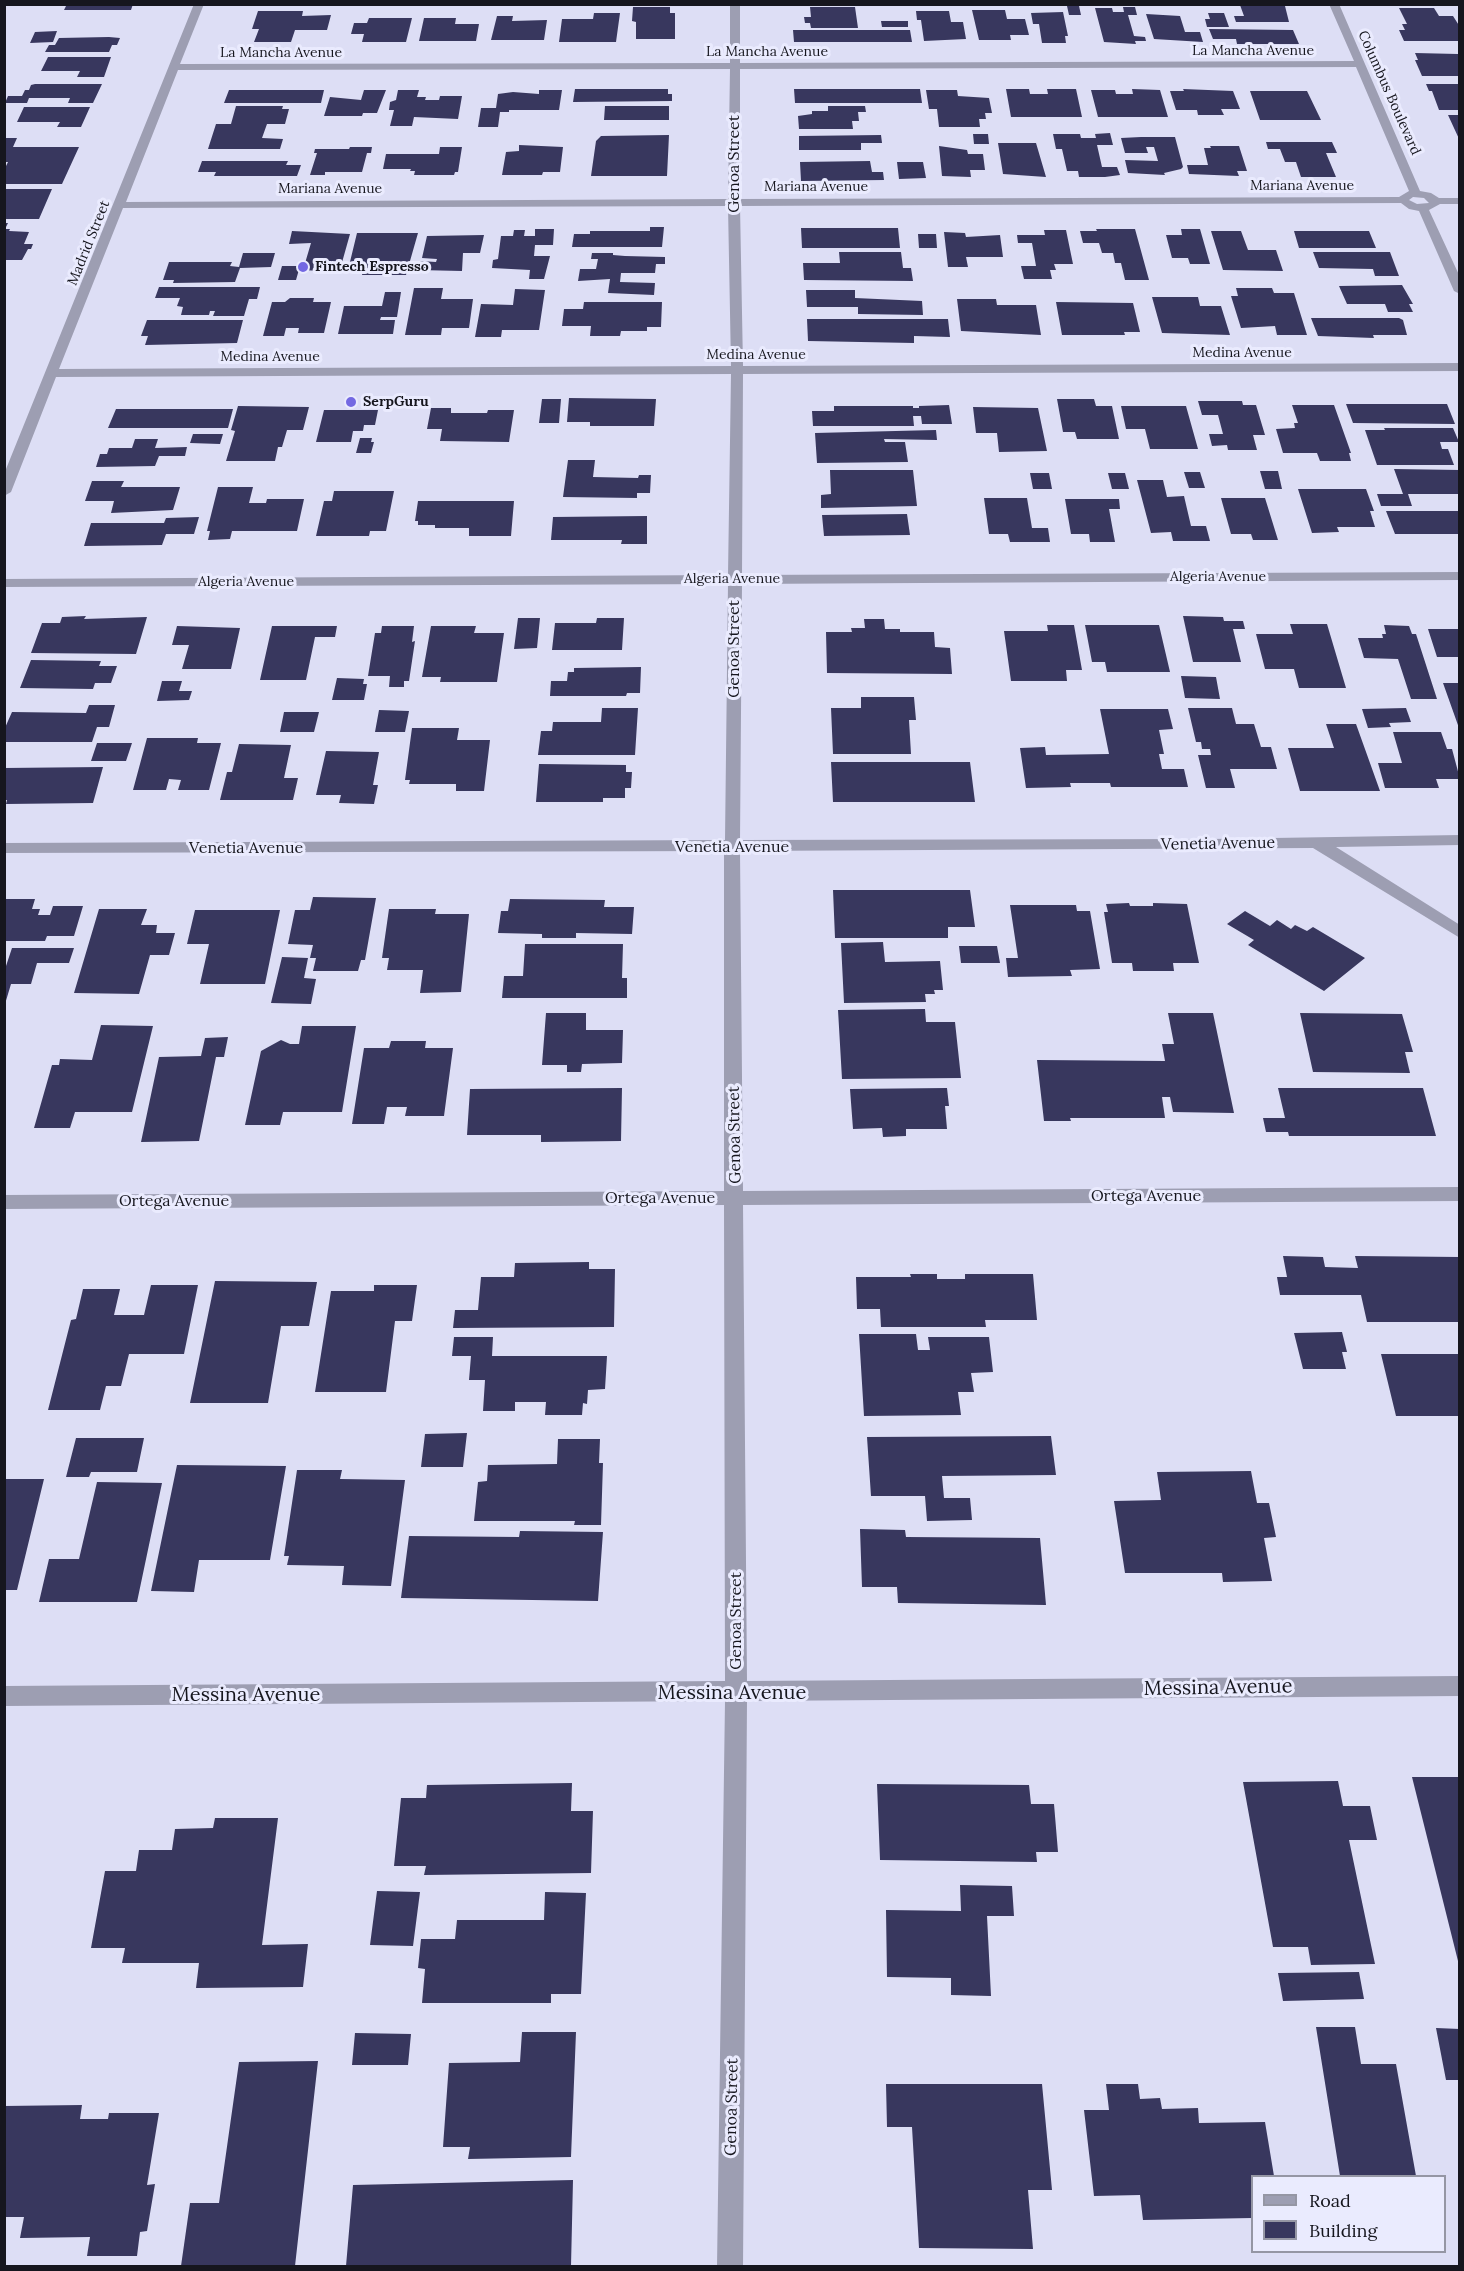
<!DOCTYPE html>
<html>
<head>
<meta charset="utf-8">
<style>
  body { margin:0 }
  #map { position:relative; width:1464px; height:2271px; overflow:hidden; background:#dddef5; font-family:Lora,serif }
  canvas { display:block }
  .frame { position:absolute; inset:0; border:6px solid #16161e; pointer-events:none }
  .legend { position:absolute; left:1251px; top:2175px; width:195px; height:78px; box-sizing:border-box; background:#eaebfe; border:2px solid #9596a4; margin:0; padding:8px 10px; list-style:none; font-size:18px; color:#16161e }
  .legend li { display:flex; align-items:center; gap:12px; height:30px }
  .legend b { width:30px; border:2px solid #9596a4 }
</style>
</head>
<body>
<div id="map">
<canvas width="1464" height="2271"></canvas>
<div class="frame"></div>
<ul class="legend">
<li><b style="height:8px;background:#9d9eb2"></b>Road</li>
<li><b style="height:16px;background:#38375e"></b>Building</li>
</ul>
</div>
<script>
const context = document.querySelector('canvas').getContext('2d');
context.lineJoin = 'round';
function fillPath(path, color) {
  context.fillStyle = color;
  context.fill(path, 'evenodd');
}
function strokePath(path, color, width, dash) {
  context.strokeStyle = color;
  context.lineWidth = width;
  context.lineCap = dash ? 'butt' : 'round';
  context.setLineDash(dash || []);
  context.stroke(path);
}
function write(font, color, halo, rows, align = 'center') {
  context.font = font + ' Lora,serif';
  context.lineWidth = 6;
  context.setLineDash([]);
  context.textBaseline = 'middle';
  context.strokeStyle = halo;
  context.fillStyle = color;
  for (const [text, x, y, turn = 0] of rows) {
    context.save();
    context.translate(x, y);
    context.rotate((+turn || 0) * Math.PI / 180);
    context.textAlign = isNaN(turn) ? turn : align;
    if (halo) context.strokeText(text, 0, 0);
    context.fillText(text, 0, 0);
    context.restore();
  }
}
fillPath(new Path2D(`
  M67,4h66l-2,6h-67z
  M1240,5l45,1 4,16h-53l-2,-6h10z
  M1067,6h12l2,9h-12z
  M633,7h37v6h5v26h-39v-17l-4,-1z
  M810,7h45l3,21h-47l-1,-5h-5l-1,-6h7z
  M1123,7h12l2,8h-9l6,21 11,1 1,4h-11l1,3 -32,-2 -9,-34h17l1,4h11z
  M1399,8h35l5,8h14l7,11v14h-56l-5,-11h6l-3,-6h5z
  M972,10h33l2,9h18l4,16h-19l1,5h-32z
  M258,11h45l-1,5 29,-1 -4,15h-32l-4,12h-37l5,-13h-7z
  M916,11h33l2,11h12l3,17 -42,2 -3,-21h-4z
  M1063,12l5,24h-3l1,7h-24l-3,-19h-6l-2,-11z
  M594,13h26l-4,29h-57l3,-23h31z
  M1208,13h16l5,14h-22l-2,-8h5z
  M1146,14l34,2 5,16h15l3,10 -49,-3z
  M497,16h16l-1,5 35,-1 -3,20h-53z
  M369,18h43l-6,24h-44l2,-8h-13l3,-11h13z
  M424,18h32l-1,6h24l-3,17h-57z
  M881,21h27v6h-26z
  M1209,29l84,1 6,14h-62l-1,-5h-23z
  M793,30h117l2,12h-118z
  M57,31l-4,11 -23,1 5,-11z
  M59,38l50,-1 11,1 -3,7h-5l-3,7h-64l4,-7h6z
  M1415,53l43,1 2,22h-38l-7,-16h3z
  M48,57h63l-7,20h-27l3,-6h-39z
  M35,84h67l-9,19h-25l2,-5h-41l-2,5h-22l3,-7h14l3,-6h4l2,-5z
  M1426,84h34v26h-21l-7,-19h-3z
  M575,89h93v5h4v7l-99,1z
  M794,89h126l2,14h-127z
  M1006,89h23l1,5h18l-1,-5h29l6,28h-71z
  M1132,89l28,1 8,27h-70l-7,-27h24l1,4h17z
  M1183,89l50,2 7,18h-19l3,6h-26l-1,-5h-21l-6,-19h14z
  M229,90h95l-3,13h-97z
  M364,90h22l-9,23h-14l-1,3h-38l6,-19 31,3z
  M398,90h21l-2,7h9l-1,3h14l1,-4h22l-4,23 -44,-2 -2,9h-22l4,-16h-5l1,-8 6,-2z
  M539,90h23l-3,20h-50v2h-9l-2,15h-20l3,-19h15l2,-14 15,-2 26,2z
  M926,90h31l1,6 31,2 3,15h-7l1,6h-7l1,8h-41l-2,-18h-8z
  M1250,91h57l14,29h-61z
  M236,106h47l-1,3h7l-4,15h-18l-5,14 21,1 -3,10h-72l8,-25h15z
  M605,106h64v14h-65z
  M828,106h37l1,6h-8l1,9h-7l1,8h-54l-1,-13 14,-2v-3h16z
  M24,107h66l-9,20h-24l3,-5h-43z
  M1448,115h12v26z
  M1110,133l3,12h-16l5,22h15l3,8 -15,2h-26l-1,-6h-11l-5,-22h-6l-3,-15h27l1,4h15l-1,-4z
  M973,134h15l1,10h-15z
  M669,135l-2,41h-76l5,-35 5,-5z
  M881,135l1,8h-21v7h-62v-14z
  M1141,137h34l8,30 -2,2 -17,4 1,2 -37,-2 -3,-13 33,1 -4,-14h-8l2,6h-23l-4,-15z
  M4,138h13l-4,9h66l-17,37h-58v-14l4,-8h-4z
  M1266,142h66l5,11h-11l10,24h-35l-5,-15h-11l-5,-13h-12z
  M998,143h38l10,34 -43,-3z
  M519,145l44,2 -3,25h-17l-1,3h-40l4,-23 13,-1z
  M939,146l28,4 1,4h15l2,16h-15l1,7 -29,-1z
  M1210,146h29l8,25h-10l2,5 -50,-2 -2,-9h21l-4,-17h7z
  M350,147h22l-1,6h-4l-5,19h-37v3h-15l7,-22h-3l1,-4h34z
  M440,147h22l-4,25h-3l-1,3h-40l1,-4h-5l1,-2h-28l3,-15h53z
  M202,161h86l-2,4h15l-4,11h-83l2,-4h-18z
  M870,161l2,11h11l1,8 -83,1 -1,-19z
  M897,162h26l3,16 -27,1z
  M4,189h48l-13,30h-35z
  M4,223h4l-3,6h5l-1,2 20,1 -5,12h9l-2,5h-3l-6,11h-18z
  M650,227h14l-2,20h-90l2,-13h16v-3h60z
  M801,228h97l2,20h-98z
  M535,229h19l-1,16h-18l-1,11h16l-6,23h-15l1,-9 -38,-2 1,-8 5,-1 3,-23h12l1,-6h11l-1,6h11z
  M1096,229h39l14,51h-24l-4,-17h-6l-2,-10h-11l-3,-10h-16l-3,-12h17z
  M1181,229h19l10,35h-20l-2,-6h-16l-6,-23h16z
  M1044,230h22l7,34h-19l2,6h-6l2,9h-28l-3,-13h15l-4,-23h-14l-1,-8h28z
  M292,231l58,3 -9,32h-20l-1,5 -17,-1 8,-27 -22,1z
  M1211,231h30l7,19h28l7,21 -60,-1z
  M1294,231h75l7,17h-77z
  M944,232l21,1 1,4 34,-2 3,22h-37l2,10h-20z
  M357,233h61l-12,42h-44l2,-9h-15z
  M918,234h18l1,14h-18z
  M484,235l-4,18h-17l-1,18 -44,-1 2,-9 16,1 1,-3 -15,-1 5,-22z
  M839,252h62l2,16h8l2,13 -109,-1 -1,-17h37z
  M1313,252h77l9,24h-24l-2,-7 -54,-1z
  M243,253h32l-4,14 -31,1 -5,14 -62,1 1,-3h-11l6,-18h63l-2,4 9,1z
  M592,253h21v2l12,1 40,1v7h-9l-1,9h-34l-1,9 35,1 -1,12 -46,-2 2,-14 -32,2 2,-12h16l2,-10h-7z
  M282,266h18l-4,14h-18z
  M1402,285l11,19h-4l4,8h-25l-3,-8h-38l-8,-18z
  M159,287h101l-3,12h-8l-5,17h-31l2,-5h-5l-1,4h-28l2,-8 -6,-1 3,-8h-25z
  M414,288h29l-2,11h32l-4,29h-27l-1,7h-36z
  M1236,288h36l2,5h20l13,42h-30l-2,-9 -34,2 -10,-32h7z
  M515,289l30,1 -6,40h-37l-1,7h-26l6,-33 32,1z
  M806,290h49v8l67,3 1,14 -65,-1v-7h-51z
  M385,292h16l-4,25h-16l-1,3h15l-2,14h-55l6,-28h38z
  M1152,297h46l2,9h21l9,29 -68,-2z
  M290,298h24l-1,4h18l-7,31h-26l1,-5h-13l-2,8h-21l9,-34h13z
  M957,299h39l1,6h39l5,30 -80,-4z
  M584,302h78l-1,25h-14v4h-26l-1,5h-30l1,-10h-29l2,-17h19z
  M1056,302l77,1 7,29h-16l1,3h-63z
  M1311,318h88l4,2 4,15h-34l1,3 -56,-2z
  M807,319h141l2,18 -36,-1v7l-106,-2z
  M147,320h96l-6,23 -92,2 3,-9h-7z
  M569,398l87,1 -2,27h-64v-4h-23z
  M542,399h19l-2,24h-20z
  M1057,399h37l2,7h16l7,33h-42l-2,-7h-12z
  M1198,401h44l1,4h13l9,30h-12l4,15h-29l-1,-5 -15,1 -3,-12h14l-5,-19h-16z
  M1346,404h101l8,20 -102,-1z
  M949,405l3,19h-30l-1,-8h-8l1,10h-101l-1,-15h22v-5h79v2h6v-2z
  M1292,405h42l17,48h-2l2,8h-31l-3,-8h-34l-7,-24 19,-1 -1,-5h4z
  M238,406l71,1 -6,23h-16l-5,17h-4l-3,14h-49l9,-30 -4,-1z
  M1121,406h65l12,43h-48l-5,-20h-19z
  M973,407l65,1 9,43 -48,1 -2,-19h-21z
  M431,408h20v5h36l1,-3h26l-5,32 -69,-1 2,-12h-15z
  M116,409h117l-5,19h-120z
  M324,410h54l-3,15h-11l-1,6h-10l-2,11h-35z
  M1384,428h69l6,14h-19l2,7h6l6,16h-77l-12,-35h20z
  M936,430l1,10 -53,-1 1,3h20l3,20 -91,1 -2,-30z
  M193,434h30l-3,10 -30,-1z
  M360,438h12l-1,4h3l-3,11h-15z
  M135,439h23l-3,9 32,-1 -2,9h-26l-4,10 -59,1 4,-13h7l2,-6h23z
  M568,460h27l-2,17 45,1 1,-3h12l-1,18h-13v5l-74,-1z
  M1394,469l66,1v24h-52l4,12h-31l-4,-12h26z
  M830,470h83l4,36 -96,2v-13l10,-1z
  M1260,471h18l4,18h-17z
  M1184,472h16l5,16h-16z
  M1030,473h19l3,16h-19z
  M1108,473h17l4,16h-17z
  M1137,480h26l4,17 17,-1 7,30h15l4,15h-37l-2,-9 -20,1z
  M92,481h32l-3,6h59l-7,23 -62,3 3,-12h-29z
  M218,487h35l-4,16h17l1,-4h37l-7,32h-65l-2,8 -22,1 2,-9h-3z
  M1298,489h68l8,22h-4l5,16h-38l2,5 -27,1z
  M334,491h60l-8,40h-16l-1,5h-53l8,-35h8z
  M984,498h43l5,30h16l2,14h-40l-2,-8h-19z
  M1221,498h44l13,42h-25l-2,-6h-20z
  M1065,499h54l1,10h-11l6,33h-25l-1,-8h-18z
  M418,501h96l-3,35h-42v-8h-34v-3h-17v-4h-3z
  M1386,511h74v23h-65z
  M907,514l3,21 -86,1 -2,-21z
  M647,516v28h-26l1,-4h-71l2,-23z
  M199,517l-5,17h-28l-4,11 -78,1 7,-23h73l2,-5z
  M86,616l-2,3 63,-2 -11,37 -105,-1 11,-30h18l2,-6z
  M1183,616l40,1 1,4h19l2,8h-12l8,33h-48z
  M518,618h22l-3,30 -23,1z
  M597,618h27l-2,32h-70l3,-27h41z
  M864,619h20l1,10h15v3h34l1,15 15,1 2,26 -125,-1 -1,-41h26l-1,-4h14z
  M1290,624h37l19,64h-47l-5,-19h-29l-9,-35h37z
  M1047,625h27l8,45h-16l1,11h-56l-7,-50h44z
  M1085,625h74l11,47h-63l-2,-10h-13z
  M1384,625l25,1 3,8h4l21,65h-26l-13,-40 -34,-1 -6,-20h25l-1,-4h4z
  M177,626l63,2 -9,41h-49l7,-24h-17z
  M272,626h65l-2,11h-20l-9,43h-46z
  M382,626h32l-2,16 3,-1 -6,40h-5v6h-15l1,-11h-22l7,-43h6z
  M431,626h45l-2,7h30l-7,49h-57l1,-5h-19z
  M1428,629h32v28h-23z
  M31,660l70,1 -2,5h18l-6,17h-16l-2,6 -73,-1z
  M641,667l-1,26h-13l-1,3h-76l1,-15h16l1,-9h6v-4z
  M1181,676l35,1 4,22 -35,-1z
  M337,678l27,1 -1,5h4l-3,16h-32z
  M162,681h20l-3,10h13l-3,9 -32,1z
  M1443,683h17v45h-1z
  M861,697h53l2,23h-7l2,34h-78l-2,-46h30z
  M89,705h26l-6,22h-12l-5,15h-88v-12l8,-18 74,1z
  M602,708h36l-3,47h-97l3,-24h11l1,-9h48z
  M1188,708h44l4,16h18l7,23h10l6,22h-47l5,19h-29l-8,-33h13l-1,-6h-8l-1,-7h-5z
  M1406,708l5,14 -22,1 2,4 -23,1 -6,-19z
  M1100,709h68l5,20 -14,1 5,24h-5l3,15h22l4,18h-77l-1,-4h-40l1,4 -45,1 -6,-40 25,-1 1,8 63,-1z
  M379,710l30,1 -4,21h-30z
  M284,712h35l-5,20h-34z
  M1326,724h30l24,67h-80l-12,-43h46z
  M412,728h47l-2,12h33l-6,51h-28v-7h-47l1,-4h-5z
  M1393,732h48l6,17h5l8,30h-24l3,9h-54l-7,-25h24z
  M147,738h51l-1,5h24l-12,47h-31l3,-10 -12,-1 -3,11h-33z
  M97,743h35l-6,18h-35z
  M239,744l52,1 -7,33h14l-5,22h-73l7,-28h5z
  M326,751l53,1 -6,33h5l-4,19 -35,-1 2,-8h-25z
  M831,762h139l5,40h-142z
  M539,764l87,1v7h6l-1,16h-6v10h-22v4h-67z
  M103,767l-10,36 -87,1 1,-4h-3v-32z
  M833,890h137l5,37h-27v11h-113z
  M313,897l63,1 -11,62h-4l-3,11h-45l3,-13h-6l3,-13 -25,-1 7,-34h15z
  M5,899h30l-3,10h8l-2,6h12l3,-9h30l-9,30h-27l-2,5h-40z
  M510,899l95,1 -1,7h30l-2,27 -56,-1v5h-34v-4l-44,-1 3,-22h7z
  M1129,903l1,3h23v-3l34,1 12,59h-26l1,8h-41l-1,-8h-20l-8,-51h4l-2,-8z
  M1010,905h66l1,6h13l10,58 -30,1 2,6 -64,1 -2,-19h12z
  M99,909h48l-6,16h16l-1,8h19l-6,22h-19l-11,39 -65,-1z
  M389,909h47l-1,5h34l-8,78 -41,1 3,-23h-36l2,-12h-7z
  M195,910h85l-15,74h-65l9,-40h-22z
  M1245,911l25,15 7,-6 14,9 4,-4 12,6 6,-4 52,31 -41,33 -76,-46 6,-5 -27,-16z
  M883,942l2,20 55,-1 3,29h-9l1,4h-10l1,8 -82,1 -3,-60z
  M525,944h98l-1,34h5v20h-125l2,-22h19z
  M959,946h38l3,17h-39z
  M12,948h62l-5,15h-32l-6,21h-20l-6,20 -1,-32z
  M282,957l26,1 -4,20 12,1 -5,25 -40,-1z
  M925,1009l1,13h29l6,56 -119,1 -4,-69z
  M546,1013h40v17h37l-1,33 -40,1 -1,8h-14v-7h-25z
  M1168,1013h45l21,100 -61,-1 -3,-15h-8l3,21h-95l1,3h-27l-7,-61 128,1 -3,-17h12z
  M1300,1013l102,1 11,38h-8l5,21 -97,-1z
  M101,1025l52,1 -21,86h-57l-5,16h-36l18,-63h7l1,-6 32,1z
  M302,1026h54l-14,86h-59l-3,13h-35l16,-74 20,-11 9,4h9z
  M228,1037l-4,20h-8l-17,84 -58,1 18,-85 42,-1 4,-18z
  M391,1041h35l-1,7h28l-9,68h-39l2,-9h-20l-3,17h-32l12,-76h25z
  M622,1088l-1,53 -80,1v-7h-74l3,-46z
  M947,1088l2,18h-4l2,23h-41v7l-23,1 -1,-9 -29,1 -3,-40z
  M1278,1088h145l13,48h-147l-1,-4h-22l-3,-14h22z
  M1283,1256l40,1 2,10 33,1 -3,-12 105,1v65h-93l-6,-27h-81l-3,-18h10z
  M589,1262v7h26l-1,58 -161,1 2,-18h23l3,-33h33l1,-14z
  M910,1274h27v5h28v-5h68l4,46h-52l1,7h-105l-1,-18h-23l-1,-32h55z
  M215,1281l102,1 -8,44h-28l-13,77h-78z
  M151,1285h47l-14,69h-55l-8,32h-15l-6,24h-52l23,-90 5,-1 7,-30h37l-6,26h30z
  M374,1285h43l-5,36h-17l-9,71h-71l16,-101h43z
  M1342,1332l5,20h-5l4,17h-43l-9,-36z
  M859,1334h57l2,16h12l-2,-13h61l4,35 -22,1 3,19h-16l3,23 -97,1z
  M454,1337h39l-1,19h115l-2,33 -17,1 -1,14 -4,-1 -1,12h-37l1,-13h-31v9h-32l2,-31h-16l2,-24h-19z
  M1381,1354h79v62h-64z
  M467,1433l-4,34h-42l4,-33z
  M1051,1436l5,39 -114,1 2,22h26l2,22 -45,1 -2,-25h-54l-4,-59z
  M76,1438h68l-7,34h-46l-2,5h-23z
  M558,1439h42l-1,24h4l-2,62h-27l1,-4h-101l4,-39 9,-1 1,-16 69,-1z
  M177,1465l109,1 -16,94h-71l-5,32 -43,-1z
  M297,1470h45l-2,9 65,1 -14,106 -49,-1 2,-19 -57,-1 2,-9h-5z
  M1251,1471l6,32h12l7,34 -12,1 8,43 -49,1 -1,-9h-97l-11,-72 47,-1 -4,-28z
  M4,1479h40l-27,111h-13z
  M97,1482l65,1 -25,119h-98l10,-43h30z
  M860,1529l45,1 1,7 134,1 6,67 -148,-2 -1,-16h-35z
  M520,1531l83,1 -5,69 -197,-3 8,-62 110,1z
  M1412,1777h48v188h-1z
  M1338,1781l5,25h27l7,34h-28l26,124 -64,1 -3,-18h-35l-30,-165z
  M572,1783l-1,28h22l-2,62 -167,2 2,-9h-32l7,-68h25l1,-13z
  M877,1784l152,1 2,19h23l4,48h-22l1,10 -157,-2z
  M215,1818h63l-16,127 46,-1 -5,43 -107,1 3,-25h-77l3,-15h-34l14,-77h31l3,-21h33l3,-21 38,-1z
  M960,1885l52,1 2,30h-27l4,80 -40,-1v-17l-64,-1 -1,-67 75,1z
  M377,1891l43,1 -7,54 -43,-1z
  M545,1892l41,1 -5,101h-30v9h-129l3,-34 -7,-1 3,-29h34l2,-19h87z
  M1359,1972l5,27 -81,2 -5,-28z
  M1316,2027h39l6,37h35l20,112h-76z
  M1436,2028l24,1v51h-14z
  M522,2032h54l-5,125 -103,2 2,-12h-27l6,-84 71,-1z
  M355,2033l56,1 -3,31h-56z
  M318,2061l-23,205h-114l9,-63h29l20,-141z
  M886,2084h156l10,106h-24l5,59 -114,-1 -7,-121h-25z
  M1106,2084h32l2,15 20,-1 2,11 36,-1 1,15 66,-1 9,54h-22v42l-109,2 -3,-25 -46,1 -10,-86h25z
  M82,2105l-2,14h28l1,-6h50l-12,72 8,-1 -8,47 -7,1 -3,24h-50l3,-19 -70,1 4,-21h-20v-111z
  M573,2180l-2,86h-225l7,-81z`), '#38375e');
fillPath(new Path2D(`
  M194,4h10l-24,60 550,-1v-59h10v59l614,-2 -25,-57h10l81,187 11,2 8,5h21v6h-20l-11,6 31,67v17l-6,-3 -35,-80 -10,-2 -8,-6 -661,3 3,160 717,-3v8l-717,3 -1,201 718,-3v8l-718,4 -2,256 471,-1 249,-4v10l-124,2 124,78v13l-147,-90 -573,3 3,340 717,-4v14l-717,4 4,476 713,-5v20l-713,5 -4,565h-26l8,-565 -721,5v-20l721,-5 -1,-476 -720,4v-14l720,-4v-340l-720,2v-10l721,-3 3,-256 -724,3v-8l724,-4 3,-201 -675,3 -45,115 -7,4v-22zM1356,67l53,124 -10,6 -659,2v-130zM730,69l-2,130 -602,3 52,-132zM1413,197l11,1 5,5 -12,1 -8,-4zM728,206l3,160 -672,3 64,-161z`), '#9d9eb2');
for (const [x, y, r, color] of [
  [303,267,6,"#7368e2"],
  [351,402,6,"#7368e2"]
]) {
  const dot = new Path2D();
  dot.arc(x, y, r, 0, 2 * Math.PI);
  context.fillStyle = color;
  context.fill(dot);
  strokePath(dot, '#eaebfe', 2);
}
write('14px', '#16161e', '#eaebfe', [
  ["La Mancha Avenue",1253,51],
  ["La Mancha Avenue",767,52],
  ["La Mancha Avenue",281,53],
  ["Columbus Boulevard",1389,93,66],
  ["Mariana Avenue",1302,186],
  ["Mariana Avenue",816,187],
  ["Mariana Avenue",330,189],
  ["Madrid Street",89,243,-68],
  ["Medina Avenue",1242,353],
  ["Medina Avenue",756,355],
  ["Medina Avenue",270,357],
  ["Algeria Avenue",1218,577],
  ["Algeria Avenue",732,579],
  ["Algeria Avenue",246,582]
]);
write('bold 14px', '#16161e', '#eaebfe', [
  ["Fintech Espresso",315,267],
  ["SerpGuru",363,402]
], 'left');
write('16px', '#16161e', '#eaebfe', [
  ["Genoa Street",734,164,-90],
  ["Genoa Street",734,649,-90],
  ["Venetia Avenue",1218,844,-1],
  ["Venetia Avenue",732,847],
  ["Venetia Avenue",246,848],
  ["Genoa Street",735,1135,-91],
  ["Ortega Avenue",1146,1196],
  ["Ortega Avenue",660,1198],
  ["Ortega Avenue",174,1201],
  ["Genoa Street",736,1621,-90],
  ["Genoa Street",732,2107,-89]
]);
write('20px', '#16161e', '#eaebfe', [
  ["Messina Avenue",1218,1688,-1],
  ["Messina Avenue",732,1693],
  ["Messina Avenue",246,1695]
]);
</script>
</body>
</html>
